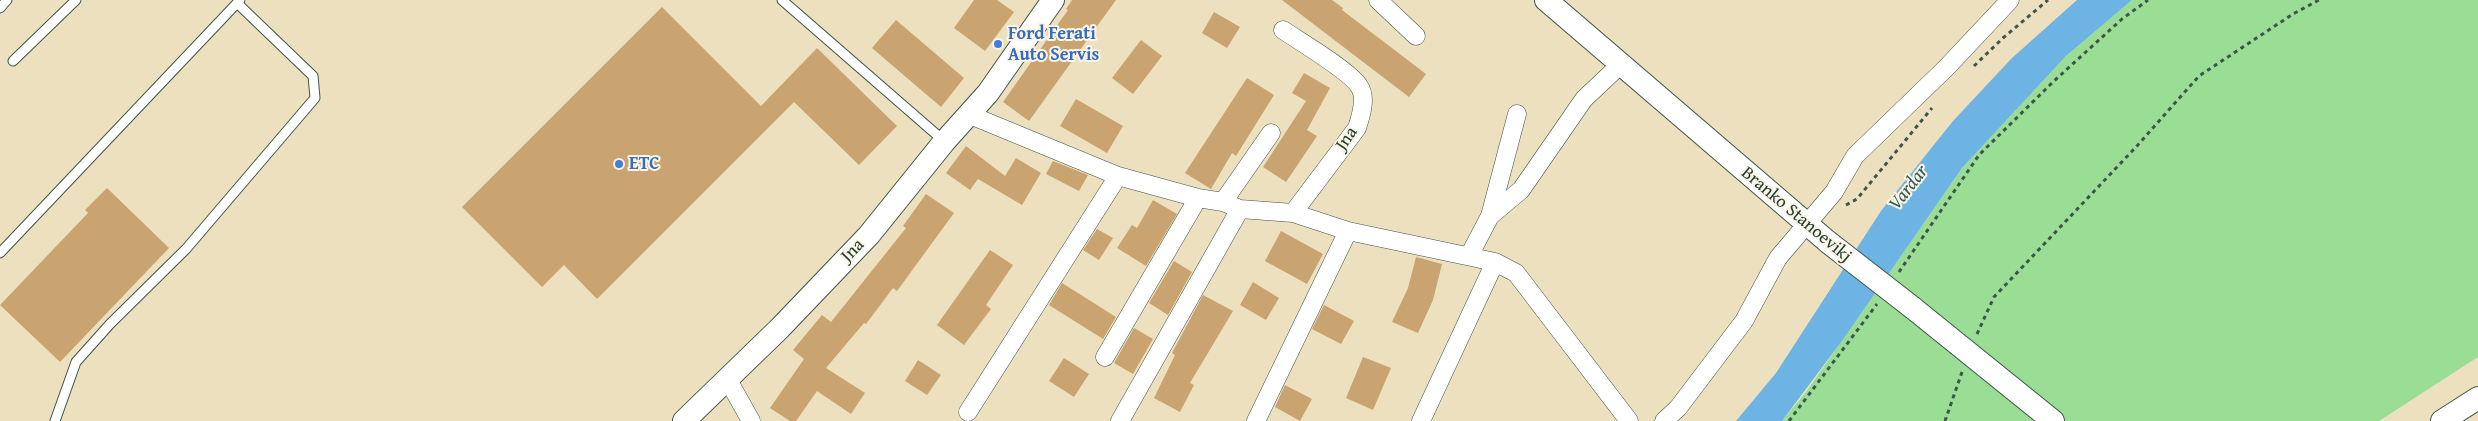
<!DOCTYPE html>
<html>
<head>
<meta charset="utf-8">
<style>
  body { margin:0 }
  canvas { display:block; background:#ede0be }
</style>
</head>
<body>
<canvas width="2478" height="421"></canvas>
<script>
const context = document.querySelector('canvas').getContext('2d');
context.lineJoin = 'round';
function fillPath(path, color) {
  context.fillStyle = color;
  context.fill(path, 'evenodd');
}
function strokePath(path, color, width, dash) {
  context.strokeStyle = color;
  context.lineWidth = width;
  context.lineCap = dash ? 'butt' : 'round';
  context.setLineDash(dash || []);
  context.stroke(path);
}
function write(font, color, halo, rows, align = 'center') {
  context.font = font + ' "Gentium Book Plus",serif';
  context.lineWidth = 4;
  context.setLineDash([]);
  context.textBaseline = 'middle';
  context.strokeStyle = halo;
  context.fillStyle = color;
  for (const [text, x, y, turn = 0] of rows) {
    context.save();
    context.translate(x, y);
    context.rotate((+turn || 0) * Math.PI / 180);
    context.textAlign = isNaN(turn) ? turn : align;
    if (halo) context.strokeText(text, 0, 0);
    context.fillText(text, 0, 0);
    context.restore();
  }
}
fillPath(new Path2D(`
  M2132,0h346v357l-99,64h-597l24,-29 156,-224 104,-112z`), '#9ade96');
fillPath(new Path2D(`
  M2077,0h55l-66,56 -104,112 -118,170 -62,83h-46l40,-48 105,-162 72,-90 59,-63z`), '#6db3e4');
fillPath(new Path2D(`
  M974,0h23l17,12 -29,39 -31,-23z
  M1072,0h44l-87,121 -26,-19 65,-92 -2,-1z
  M1282,0h50l11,8 -1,2 84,64 -17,23z
  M662,7l99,99 56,-58 80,78 -38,39 -65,-63 -197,197 -33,-34 -22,22 -80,-80z
  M1214,12l26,15 -13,21 -25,-15z
  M896,20l68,58 -23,29 -69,-59z
  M1141,40l21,16 -29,38 -21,-16z
  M1304,73l26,15 -23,42 10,6 -31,46 -23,-15 43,-66 -14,-8z
  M1247,78l27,17 -38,61 -4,-3 -21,36 -26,-16z
  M1076,99l47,27 -16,27 -47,-27z
  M966,146l39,30 11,-18 25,15 -19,32 -44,-26 -8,11 -24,-17z
  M1053,161l35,14 -9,16 -33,-17z
  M107,188l62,60 -109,114 -60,-57 88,-92 -3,-3z
  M926,194l28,19 -57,78 -4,-3 -27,36 -2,-1 -38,45 39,25 -14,21 -34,-23 -21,30h-6l-20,-13 34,-49 -11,-9 29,-35 9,7 75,-94 -3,-2z
  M1153,200l24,14 -31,52 -29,-18 15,-23 5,3z
  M1097,229l16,9 -14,22 -16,-10z
  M1281,231l42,23 -16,30 -42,-23z
  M990,250l23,15 -27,40 5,4 -27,36 -27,-20z
  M1416,257l26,7 -9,36 -15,33 -26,-11 16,-34z
  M1174,261l18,11 -24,43 -19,-12z
  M1253,282l26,16 -13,22 -26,-15z
  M1062,283l54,34 -13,22 -54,-34z
  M1203,295l30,16 -43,72 4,2 -14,27 -26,-14 21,-43 -3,-2z
  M1324,305l30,16 -13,23 -29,-15z
  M1134,328l19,11 -20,35 -19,-11z
  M1363,357l28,11 -18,42 -27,-12z
  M1064,358l25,16 -15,23 -25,-16z
  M918,360l23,15 -14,20 -22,-14z
  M1285,385l27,14 -12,22 -25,-14z`), '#c9a370');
const service = new Path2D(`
  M782,0l162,141
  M0,8l7,-8
  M13,61l63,-61
  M0,253l240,-253
  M55,421l21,-59 34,-38 76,-75 129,-151 -2,-22 -76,-73`);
const minor = new Path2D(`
  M1378,0l38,36
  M1283,30c16,11 67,41 76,56 8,11 2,30 -2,42l-64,85
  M970,115l148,61 80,22 25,4 17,7 53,4 55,18 147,31 21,11 113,148
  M1223,202l48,-69
  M1490,216l27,-102
  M1469,256l21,-40 31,-26 63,-91 36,-34
  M1105,357l93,-159
  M728,380l23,41
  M968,412l150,-236
  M1120,421l120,-212
  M1256,421l92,-190
  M1421,421l74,-159
  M1664,421l14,-13 66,-87 34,-63 56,-66 21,-36 92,-89 63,-67`);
const tertiary = new Path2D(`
  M1546,0l282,242
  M1913,308l140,113
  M684,421l96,-93 89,-93 75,-93 44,-49 65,-93
  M2442,421l36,-23`);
strokePath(service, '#3e5549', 11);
strokePath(minor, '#3e5549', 19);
strokePath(tertiary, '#3e5549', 24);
strokePath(new Path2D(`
  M1974,66l29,-28 45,-38
  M1846,205l11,-6 75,-91
  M1899,272l80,-117 75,-74 68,-62 26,-19
  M1977,334l17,-37 142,-150 63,-71 94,-62 26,-14
  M1789,421l88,-117
  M1945,421l17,-49`), '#3e5549', 3, [4, 4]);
strokePath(service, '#fff', 9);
strokePath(minor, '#fff', 18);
strokePath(tertiary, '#fff', 22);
const tertiaryBridge = new Path2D(`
  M1828,242l85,66`);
strokePath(tertiaryBridge, '#3e5549', 24, []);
strokePath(tertiaryBridge, '#fff', 22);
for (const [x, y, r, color] of [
  [998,44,5,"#3f7fe0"],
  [619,164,5,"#3f7fe0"]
]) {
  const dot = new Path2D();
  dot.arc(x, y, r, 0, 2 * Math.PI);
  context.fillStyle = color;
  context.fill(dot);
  strokePath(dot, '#fcf5e5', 2);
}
write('bold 18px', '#366cbe', '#fcf5e5', [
  ["Ford Ferati",1008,34],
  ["Auto Servis",1008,55],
  ["ETC",629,164]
], 'left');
write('18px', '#1f3d34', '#fcf5e5', [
  ["Jna",1347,139,-56],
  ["Branko Stanoevikj",1796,215,40],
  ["Jna",853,251,-46]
]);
write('italic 19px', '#325a60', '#fcf5e5', [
  ["Vardar",1909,188,-52]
]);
</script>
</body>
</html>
